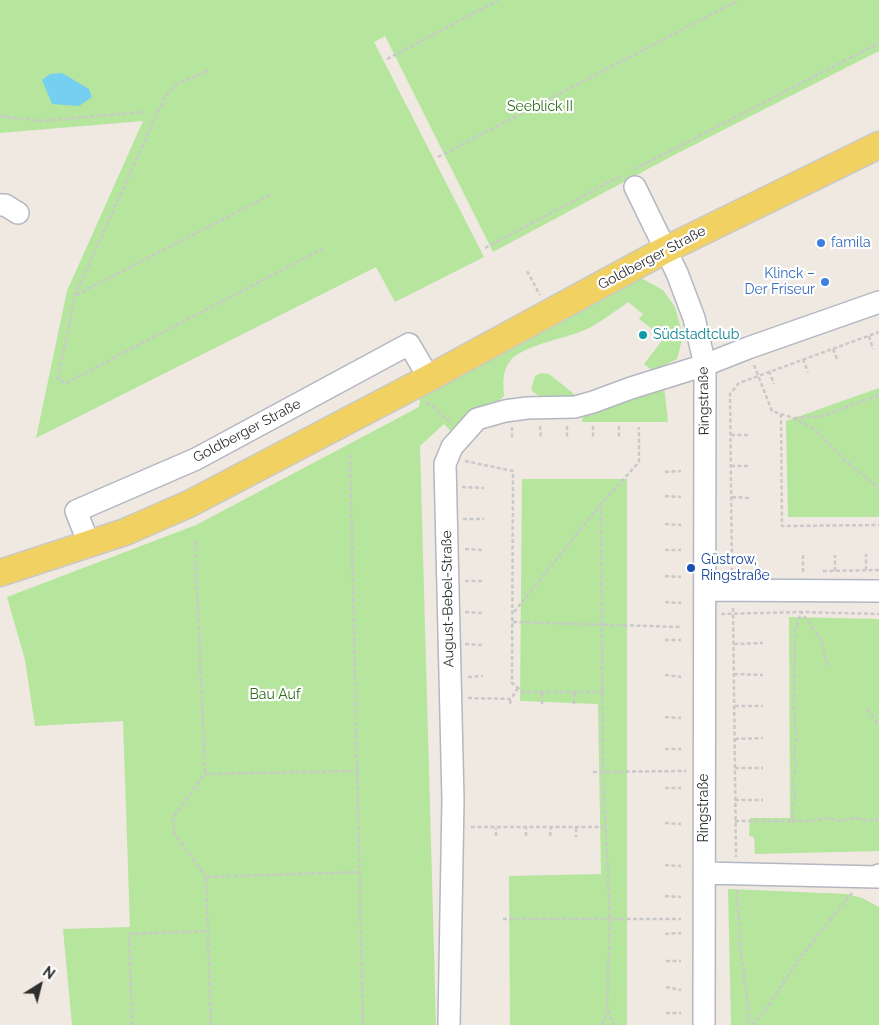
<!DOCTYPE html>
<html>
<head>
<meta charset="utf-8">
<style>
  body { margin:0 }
  #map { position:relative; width:879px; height:1025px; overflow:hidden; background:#efe9e1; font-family:Raleway,sans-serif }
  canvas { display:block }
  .north { position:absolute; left:15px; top:960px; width:50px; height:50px; -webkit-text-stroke:4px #fff; paint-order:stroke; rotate:36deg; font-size:14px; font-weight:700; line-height:20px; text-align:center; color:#2e2e2e }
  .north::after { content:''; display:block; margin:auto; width:18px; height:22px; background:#2e2e2e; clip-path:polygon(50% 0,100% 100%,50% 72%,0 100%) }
</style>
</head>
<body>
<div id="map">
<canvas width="879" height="1025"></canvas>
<div class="north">N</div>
</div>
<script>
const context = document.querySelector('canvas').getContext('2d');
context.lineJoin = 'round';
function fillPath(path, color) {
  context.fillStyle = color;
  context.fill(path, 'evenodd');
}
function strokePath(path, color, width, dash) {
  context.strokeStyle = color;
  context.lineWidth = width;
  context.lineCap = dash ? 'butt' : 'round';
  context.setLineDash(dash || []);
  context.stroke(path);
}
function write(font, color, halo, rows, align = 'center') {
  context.font = font + ' Raleway,sans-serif';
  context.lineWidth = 4.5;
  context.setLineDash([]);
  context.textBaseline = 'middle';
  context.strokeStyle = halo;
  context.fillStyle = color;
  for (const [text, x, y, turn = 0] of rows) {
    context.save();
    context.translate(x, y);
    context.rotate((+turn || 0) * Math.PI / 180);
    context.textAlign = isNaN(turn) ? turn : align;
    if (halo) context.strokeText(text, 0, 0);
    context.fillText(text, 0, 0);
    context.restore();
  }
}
fillPath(new Path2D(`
  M0,0h879v51l-203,103 -183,98 -108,-216 -11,6 110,215 -89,45 -19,-35 -340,171 31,-147 76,-170 -143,12z
  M641,278l22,12 12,17 8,29 -6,23 -24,12 -9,-7 20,-26 -25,-19 4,-5 -15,-12c-13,9 -25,19 -39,26 -19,10 -64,16 -78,32 -9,10 -8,24 -7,36 -7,9 -22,10 -32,17 -7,5 -13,14 -19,21l-9,-10 -24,22 16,579h-364l-9,-96 67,-2 -7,-206 -88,5 -10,-66 -18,-63 189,-72 223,-118 2,-16z
  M541,373l8,1 24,19 2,5c-16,1 -33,6 -44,-9l4,-13z
  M664,386l4,36h-86l1,-8z
  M879,388v129h-91l-2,-96z
  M522,479h105v546h-117l-1,-149 92,-2 -3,-170 -78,-3z
  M789,617l90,2v232l-124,3 -1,-17 -5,-1 1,-18h40z
  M728,889l119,5 15,4 17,9v118h-148z`), '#b6e59e');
fillPath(new Path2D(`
  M62,73l27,16 3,8 -13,9 -27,-2 -10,-24 8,-6z`), '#75cff0');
const minor = new Path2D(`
  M635,187l42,86 17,45 11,47 -1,660
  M0,205h5l13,8
  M89,544l-13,-33 120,-52 213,-115 20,34
  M705,590l174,1
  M704,873l174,4 1,-2
  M449,1025l4,-225 -8,-336 7,-17 25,-28 28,-8 22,-3 48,-1 18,-5 38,-14 74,-23 43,-17 131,-46`);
const major = new Path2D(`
  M0,573l125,-41 64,-28 240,-126 236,-128 214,-105`);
strokePath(minor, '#b4b7c1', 24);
strokePath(major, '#c9c9c9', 29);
strokePath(new Path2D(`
  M387,59l111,-59
  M208,71l-33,14 -11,13 -89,197 -17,84 8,4 256,-134
  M0,116l41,5 103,-9
  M438,157l301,-157
  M635,169l244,-126
  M485,248l136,-72
  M527,271l13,24
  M76,295l196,-101
  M869,336l4,13
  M833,349l5,12
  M803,359l5,13
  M754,365l18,46 21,7 20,10 34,34 32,26
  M769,371l5,13
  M427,402l24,21
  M781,414l1,112 97,-1
  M794,418l29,-2 56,-21
  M540,426l1,12
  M567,426v12
  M593,426v13
  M619,426v13
  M512,427v11
  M731,435h19
  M350,455l13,570
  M465,461l48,10 -1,212 11,9h80
  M731,466h19
  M665,472l16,-1
  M462,487l22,1
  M665,496l16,1
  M732,497l19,1
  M601,504l2,268 7,147 -3,89 7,17
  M463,519h21
  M665,524l16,1
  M195,541l10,233
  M465,549l18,1
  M665,550h16
  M803,555v17
  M866,570v-16
  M823,571l56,-1
  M835,571v-16
  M732,572l-2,-178 9,-11 140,-51
  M665,576l16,1
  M465,581h18
  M665,602l16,1
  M733,608l3,249
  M465,612l18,1
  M514,612l87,-108 38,-42v-35
  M721,614l80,-2 78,2
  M513,622l168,5
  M665,640h16
  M465,644l18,1
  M734,644l29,-1
  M734,674l29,1
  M665,675l16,2
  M468,677l15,-1
  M468,698l43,1 7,-11
  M510,704l1,-5
  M542,704v-12
  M574,704v-12
  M735,706h28
  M867,709l12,16
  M665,717l16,1
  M735,739l28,-1
  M665,749h16
  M735,768h28
  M593,772l93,-1
  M665,788h16
  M735,800h28
  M735,821h57l3,-27 -2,-13 3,-14 -2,-13 2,-16 -2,-30 1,-77 6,-19 20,27 7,27
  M792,821h18l17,-3 11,3 18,-3 11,3 12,-2
  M665,823l16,1
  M471,827h136
  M576,828v9
  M496,836v-8
  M526,836v-8
  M550,836l1,-8
  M665,865l16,1
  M206,877l-32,-44 -1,-15 32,-44 153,-3
  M737,890l3,55 9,69 -2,11
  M665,896l16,1
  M503,919h178
  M665,934l16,-1
  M666,961h15
  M666,987l15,3
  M666,1013h15
  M132,1025l-3,-91 79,-3
  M211,1025l-5,-148 154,-5
  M602,1025l5,-15
  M752,1025l13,-15 37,-55 50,-62`), '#c9c9c9', 2.5, [4, 2.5]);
strokePath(minor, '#fff', 21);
strokePath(major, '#f2d163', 26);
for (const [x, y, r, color] of [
  [821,243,5,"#3f7fe0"],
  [825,282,5,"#3f7fe0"],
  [643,335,5,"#0f9aa8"],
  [691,568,5,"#1a4fb4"]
]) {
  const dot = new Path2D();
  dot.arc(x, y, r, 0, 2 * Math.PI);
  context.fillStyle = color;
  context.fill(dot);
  strokePath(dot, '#fff', 2);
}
write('14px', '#2c6e1b', '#fff', [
  ["Seeblick II",540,107],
  ["Bau Auf",275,695]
]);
write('14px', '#366cbe', '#fff', [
  ["famila",831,243],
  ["Klinck –",815,274,"right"],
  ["Der Friseur",815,290,"right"]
], 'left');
write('14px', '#2e2e2e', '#fff', [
  ["Goldberger Straße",652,258,-28],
  ["Ringstraße",704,401,-91],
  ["Goldberger Straße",247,431,-28],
  ["August-Bebel-Straße",448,599,-91],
  ["Ringstraße",704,808,-90]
]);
write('14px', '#0d838f', '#fff', [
  ["Südstadtclub",653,335]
], 'left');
write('14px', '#164399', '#fff', [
  ["Güstrow,",701,560],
  ["Ringstraße",701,576]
], 'left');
</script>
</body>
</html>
